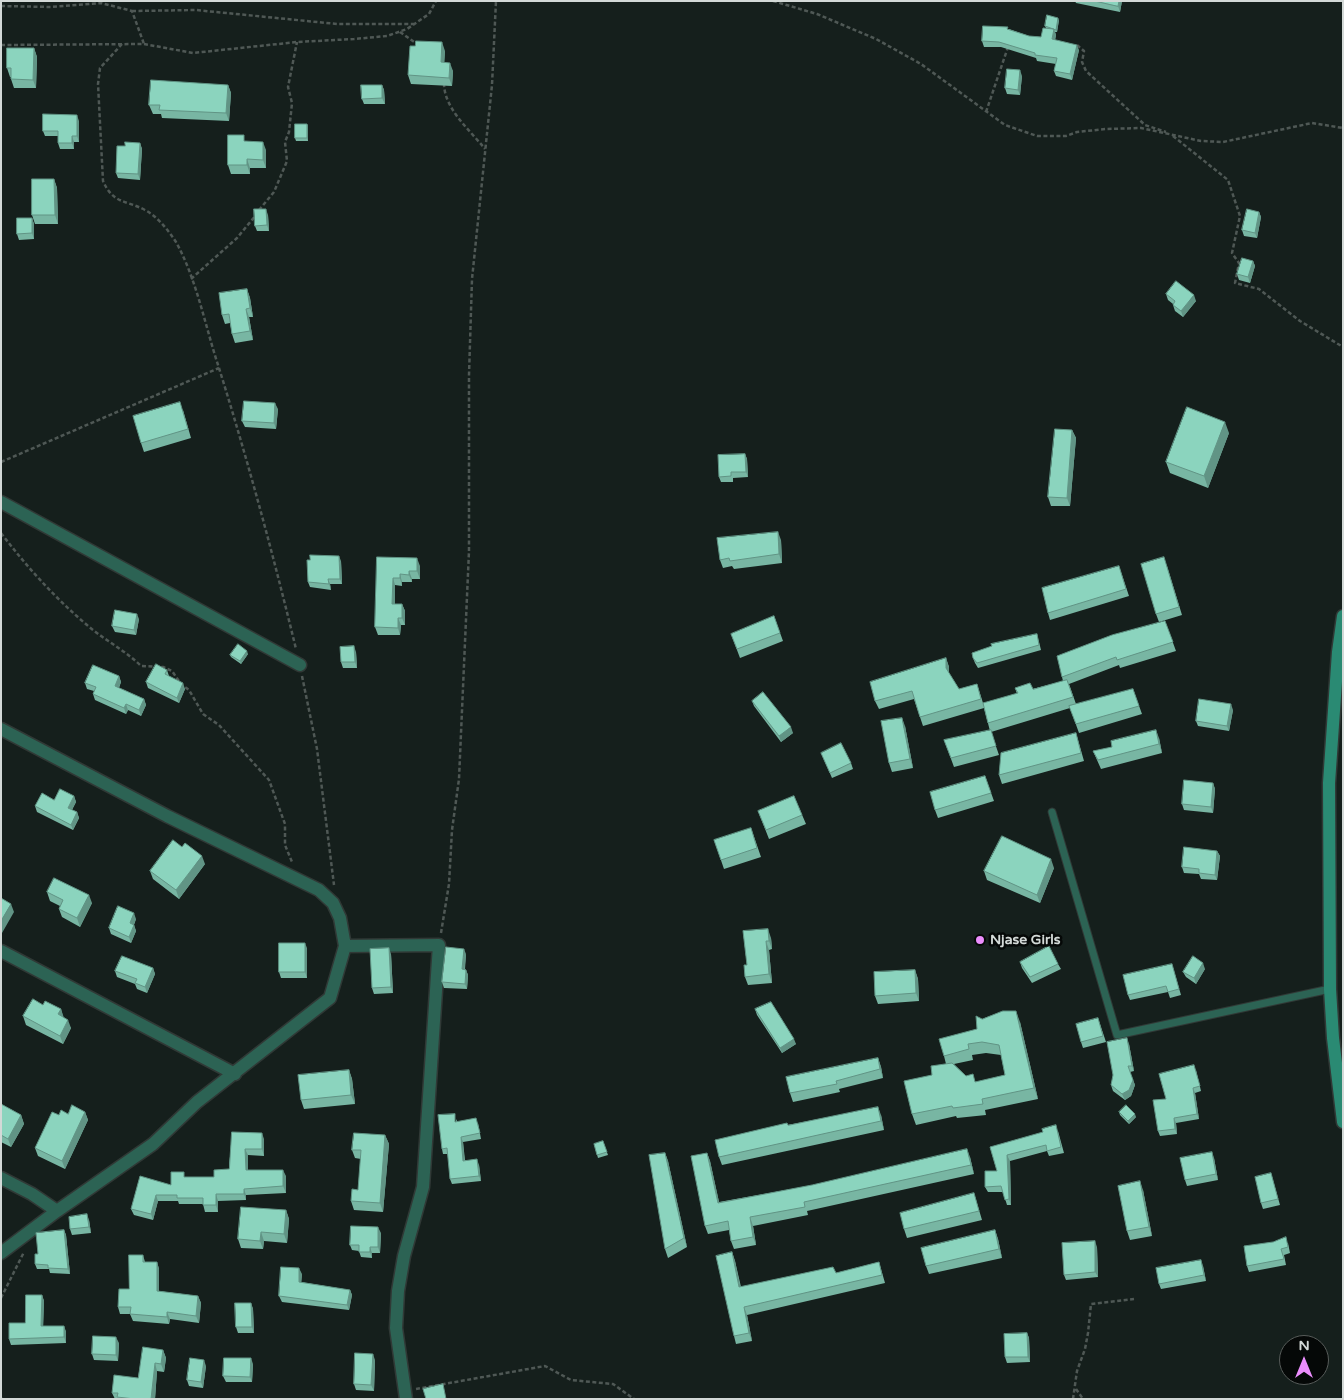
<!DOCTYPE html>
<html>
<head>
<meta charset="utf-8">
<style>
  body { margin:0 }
  #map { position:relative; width:1344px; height:1400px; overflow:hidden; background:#151f1c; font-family:"Varela Round",sans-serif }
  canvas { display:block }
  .frame { position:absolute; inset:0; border:2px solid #d3d9d7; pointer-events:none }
  .north { position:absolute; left:1279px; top:1335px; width:50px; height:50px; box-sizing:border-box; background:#050807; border:1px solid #575c5a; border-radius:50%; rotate:0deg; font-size:14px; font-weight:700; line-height:20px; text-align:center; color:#d3d9d7 }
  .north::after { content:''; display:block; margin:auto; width:18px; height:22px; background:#eb8dfc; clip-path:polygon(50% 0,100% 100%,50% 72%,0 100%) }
</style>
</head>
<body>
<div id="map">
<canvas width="1344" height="1400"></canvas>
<div class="frame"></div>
<div class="north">N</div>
</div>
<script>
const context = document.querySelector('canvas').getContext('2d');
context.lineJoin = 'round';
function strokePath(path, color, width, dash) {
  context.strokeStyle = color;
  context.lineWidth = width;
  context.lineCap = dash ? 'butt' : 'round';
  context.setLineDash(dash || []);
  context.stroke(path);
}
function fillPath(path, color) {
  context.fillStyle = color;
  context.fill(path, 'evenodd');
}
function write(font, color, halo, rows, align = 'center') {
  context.font = font + ' "Varela Round",sans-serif';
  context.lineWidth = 5;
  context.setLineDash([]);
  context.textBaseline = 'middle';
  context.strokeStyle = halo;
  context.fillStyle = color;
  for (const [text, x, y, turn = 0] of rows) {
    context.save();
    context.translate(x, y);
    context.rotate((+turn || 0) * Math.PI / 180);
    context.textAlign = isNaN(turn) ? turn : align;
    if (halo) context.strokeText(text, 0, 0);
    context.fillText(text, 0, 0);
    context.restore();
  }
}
const lane = new Path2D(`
  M1052,812l65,223 213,-46`);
const street = new Path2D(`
  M1,502l299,163
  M1,729l166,87 152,74 14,13 7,15 5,28 -15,52 -133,104 -44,42 -96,67
  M345,946l94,-1 -16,242 -19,69 -6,35 -2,37 10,71
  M1,951l234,123
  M1,1178l31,16 25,17 -56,42`);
const secondary = new Path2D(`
  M1343,616l-5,36 -9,131 1,206 3,49 10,84`);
strokePath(lane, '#303936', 9);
strokePath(street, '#303936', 15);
strokePath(secondary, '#303936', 15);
strokePath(new Path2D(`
  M773,1l44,13 59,25 45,25 84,61 32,11h29l11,-4 29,-3 35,-1 60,13 22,1 89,-19 31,5
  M1,6l50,1 50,-4 31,8 12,33
  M132,11l64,-1 141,14h78
  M400,32l17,12
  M122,44l-22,24 -2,16 5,97c10,23 23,19 42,29 13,7 23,20 31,32 21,38 29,84 43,126 29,93 54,186 77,281
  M1,45l143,-1 49,9 104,-11 57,-3 33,-3 20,-7 22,-15 7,-13
  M1077,45l7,6 -2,11 4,9 59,54 21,7
  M444,83c0,26 26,47 41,66
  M986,112l22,-65
  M1173,136l55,44 12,36 -8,37 7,10 -4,20 24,6 41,32 43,26
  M259,210l15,-18 13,-31 -2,-19 4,-10 3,-29 -4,-16 9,-45
  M191,279l46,-41 19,-23
  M1,462l218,-94
  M1,533c26,34 53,64 86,92 17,15 38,25 54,41l22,1 9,4 9,13 8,6 14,24 16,11 50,55 16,44v21l7,17
  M302,676l15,73 17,136
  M441,933l8,-49 3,-54 7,-51 10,-228v-176l3,-96 20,-194 4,-84
  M1,1298l23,-46
  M416,1389l129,-23 26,14 42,4 21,15
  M1076,1389l7,10
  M1,1398l1,1
  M1073,1399l4,-28 8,-22 3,-16 3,-29 43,-5`), '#4f5855', 2.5, [4, 2.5]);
strokePath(lane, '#2c6354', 7);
strokePath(street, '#2c6354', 12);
strokePath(secondary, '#2a8a73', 12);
fillPath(new Path2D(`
  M1075,1h47l-2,11 -44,-9z
  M1059,20l-2,12h-2l1,3 -1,5 24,10 -7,30 -16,-4 -2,-5 2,-7 -19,-3 -1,-3 -35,-11h-17l-2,-6 27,-12 20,7 12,1 5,-9 -1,-2z
  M34,48l3,9 -1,31h-22l-3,-9v-2h-1l-3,-9z
  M445,51l-1,11 9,9 -1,15 -41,-2 -3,-9z
  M1022,76l-2,19 -13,-1 -2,-6z
  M228,85l3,8 -2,28 -67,-3 -1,-4h-8l-4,-9z
  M382,85l2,5 1,14h-21l-2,-5z
  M79,121v21h-5v7h-14l-2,-6v-7h-13l-2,-5z
  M307,124l1,2v15h-12l-1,-3z
  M246,141l20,9v18h-16v6h-19l-3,-9z
  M140,143l2,6 -2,31 -22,-2 -2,-5 9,-27z
  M54,179l3,9 1,36h-23l-3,-9z
  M1259,212l2,5 -4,21 -13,-2 -2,-6z
  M268,215l1,16h-12l-2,-5z
  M32,218l2,6v15l-15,1 -2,-6z
  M1253,261l2,5 -5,17 -11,-3 -2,-6z
  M247,289l3,9 3,19h-4l4,23 -18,3 -3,-9 -2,-11 -5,1 -3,-9z
  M1166,294l30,7 -13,16 -8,-6 -2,-6v-1l-5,-4z
  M278,409l-2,20 -31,-2 -3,-6z
  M183,410l8,28 -47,14 -3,-9z
  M1072,430l4,8 -6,68h-19l-3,-9z
  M1229,433l-21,55 -38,-15 -4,-11z
  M745,454l2,5 1,18 -15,1v4h-12l-2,-5z
  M781,540l1,23 -48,6 -2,-3 -9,2 -3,-8z
  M377,557l43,9v13h-8v3h-10v4l-7,-1v19h7l3,7v14h-4l-1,10h-22l-3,-8z
  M341,561l1,23h-12l1,6 -21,-3 -2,-5z
  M1119,566l10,30 -79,24 -2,-7z
  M1167,566l15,49 -23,7 -3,-8z
  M774,616l9,25 -43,17 -9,-24z
  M139,619l-3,16 -21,-3 -3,-6z
  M1165,621l11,30 -56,17 -1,-3 -50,19 7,20 57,-15 9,25 -63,19 -9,-25 -79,24 8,23 -45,12 -10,-27 46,-9 -6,-23 -61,18 -9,-27 -35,10 -4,-8 71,-43 3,9v6l10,16 18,-5 6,19 34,-9 -2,-6 18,1 30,-8 -1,-4z
  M1037,634l4,16 -63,18 -3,-5 -2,-5z
  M356,652l1,16h-14l-2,-6z
  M248,654l-7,10 -10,-7 -1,-2z
  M167,670l2,6 16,13 -6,14 -31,-15 -2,-6z
  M119,676l2,6 -2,6 25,11 2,6 -5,11 -13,-6 -2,4 -31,-14 -2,-6 1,-3 -7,-2 -2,-6z
  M752,701l41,32 -12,9 -27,-36z
  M1233,710l-4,21 -31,-5 -2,-5z
  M905,726l8,42 -21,4 -3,-9z
  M1076,733l8,28 -82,23 -3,-9z
  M1159,738l3,15 -61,16 -8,-18z
  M821,753l30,10 2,6 -21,9z
  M985,776l9,25 -56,17 -3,-8z
  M1213,783l2,6 -2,24 -29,-3 -2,-6z
  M74,796l2,6 -4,8 5,2 2,6 -6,12 -36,-18 -2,-6z
  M794,796l12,28 -37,15 -11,-28z
  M751,828l10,29 -37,12 -10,-29z
  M1217,851l3,5 -3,24 -16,-1 -2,-5 -15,-1 -2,-6z
  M205,864l-26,35 -26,-20 -3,-8z
  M1054,868l-14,35 -53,-23 -3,-9z
  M47,892l45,11 -12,24 -18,-10 -3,-8 1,-3 -10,-5z
  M136,919l-2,6 2,6 -5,12 -20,-9 -2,-6z
  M743,931l28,7 1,11 -3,1 3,33 -24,2 -3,-8 2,-12z
  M307,948v30h-26l-2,-6z
  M391,954l2,39 -19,1 -2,-6z
  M466,954l-1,15 1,1 2,5 -1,14 -23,-1 -2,-6z
  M1020,962l38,2 3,5 -29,14 -10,-15z
  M1172,964l9,31 -11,3 -2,-6 -38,8 -2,-5z
  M153,968l2,6 -8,19 -10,-4 -2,-5 -18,-7 -2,-6z
  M1205,969l-9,15 -10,-7 -3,-5z
  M915,970l3,9 1,22 -41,3 -3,-8z
  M43,1005l18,4 2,8 8,11 -8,16 -37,-19 -3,-9z
  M755,1009l41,35 -14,9 -25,-38z
  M1098,1018l8,24 -23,6 -2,-6z
  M982,1019l38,3 18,77 -53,11 1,5 -29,3 -1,-2 -40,9 -4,-11 20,-39 14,-11 -2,-8 33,-27zM986,1053l15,2 4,20 -29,7 -10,-6 -12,-12 19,-4 -1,-5z
  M1129,1044l5,27 -4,1 5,13 -4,11 -6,4 -12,-9 -2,-6z
  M878,1058l3,9 2,11 -44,11 1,3 -47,10 -3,-9z
  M349,1070l3,9 3,25 -51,5 -3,-9z
  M1196,1070l5,21 -6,2 4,26 -23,4 1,11 -17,2 -2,-5 8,-32z
  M1,1104l20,11 3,9 -13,23 -10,-5z
  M85,1112l3,8 -23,49 -27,-13 -3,-8 24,-33z
  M1119,1112l17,5 -7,7 -9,-9z
  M881,1115l3,15 -162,35 -3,-8 69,-32z
  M457,1119v3l21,1 3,16 -18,3 2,18 14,5 2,16 -29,3 -2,-5 -2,-25h-5l-1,-5z
  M1058,1131l6,22 -15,3 -2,-5 -37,10 1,44h-4l-4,-13h-15l-3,-5 12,-16 -7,-24z
  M232,1132l32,7v17l-16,-1v15l38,6v17l-40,2v5l-28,1v11h-13l-2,-8h-24l-1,-3h-20l-5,19 -19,-5 -3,-6 40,-24 15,-8h28l15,-8z
  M385,1135l4,9 -6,68 -29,-2 -3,-9 7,-11 3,-31 -6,-1 -3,-8z
  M603,1141l5,14 -10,3 -4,-14z
  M665,1153l3,8 19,86 -19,11 -3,-9z
  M707,1153l3,8 9,41 251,-45 4,17 -167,37 1,4 -55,11 3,19 -22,4 -3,-8 -2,-11 -21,4 -3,-8z
  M1214,1158l4,22 -31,6 -2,-6z
  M1271,1173l9,32 -17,4 -2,-6z
  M1143,1190l9,46 -22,4 -3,-9z
  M974,1193l8,27 -75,18 -3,-9z
  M286,1210l3,9 -2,24 -23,-2 -1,8 -22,-1 -3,-9z
  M89,1220l2,13 -19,2 -2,-6z
  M64,1230l2,5 4,39 -20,-1 -1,-4h-12l-2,-5z
  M995,1230l3,9 4,19 -73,16 -3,-8z
  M381,1233l-1,20h-8v5l-11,-1 -2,-6 -7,-1 -2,-5z
  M1288,1243l2,10 -6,2 2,10 -37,7 -2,-6z
  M1097,1247l1,30 -32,3 -2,-5z
  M732,1252l3,9 6,26 95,-14 43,-11 6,21 -138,32 5,26 -16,3 -2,-8z
  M143,1255l2,7h12l2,7v22l39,5 3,7 -2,20 -29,-4 -1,5 -36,-3 -3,-7h-10l-2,-7 11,-18z
  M1203,1266l3,15 -45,8 -2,-5z
  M302,1274l-1,8 49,8 2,5 -3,15 -67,-8 -3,-6z
  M42,1295l2,6 -1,25h21l2,6v11l-55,2 -2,-6 16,-16z
  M251,1303l2,6 1,24h-16l-2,-6z
  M1027,1333l2,5 1,24 -23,1 -2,-6z
  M119,1343l-1,18 -24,-1 -2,-6z
  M163,1350l3,8 -2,14 -7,-1 -2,28h-40l-3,-6 26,-15z
  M375,1360l-1,31 -18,-1 -2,-6z
  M253,1364l-1,18h-26l-3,-6z
  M206,1366l-3,22 -14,-2 -2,-6z`), '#78b6a3');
fillPath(new Path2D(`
  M1119,1h3l-2,11 -2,-6z
  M1058,18l1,2 -2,12 -1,-2z
  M1054,29l2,6 -2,10 -2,-6z
  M442,42l3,9 -1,20 -3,-9z
  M1077,45l2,5 -7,30 -2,-6z
  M34,48l3,9 -1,31 -3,-8z
  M450,63l3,8 -1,15 -3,-8z
  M1020,70l2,6 -2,19 -2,-5z
  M228,85l3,8 -2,28 -3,-8z
  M382,85l2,5 1,14 -3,-6z
  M77,115l2,6v21l-2,-6z
  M307,124l1,2v15l-1,-3z
  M72,136l2,6v7l-2,-6z
  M263,142l3,8v18l-3,-8z
  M140,143l2,6 -2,31 -2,-6z
  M247,159l3,9v6l-3,-9z
  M54,179l3,9 1,36 -3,-9z
  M266,209l2,6 1,16 -2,-6z
  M1259,212l2,5 -4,21 -2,-5z
  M32,218l2,6v15l-2,-6z
  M1253,261l2,5 -5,17 -2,-6z
  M247,289l3,9 3,19 -3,-9z
  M1194,295l2,6 -13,16 -2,-6z
  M246,309l3,8 4,23 -3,-9z
  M275,403l3,6 -2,20 -2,-6z
  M1225,422l4,11 -21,55 -4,-12z
  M1072,430l4,8 -6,68 -3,-8z
  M745,454l2,5 1,18 -2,-5z
  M778,532l3,8 1,23 -3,-9z
  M339,556l2,5 1,23 -2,-5z
  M417,558l3,8v13l-3,-8z
  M409,571l3,8v3l-3,-7z
  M400,574l2,8v4l-2,-8z
  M393,578l2,7v26l-3,-7z
  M328,579l2,5 1,6 -2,-6z
  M402,604l3,7v14l-3,-7z
  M137,614l2,5 -3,16 -2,-5z
  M398,618l3,7 -1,10 -2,-7z
  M354,646l2,6 1,16 -2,-6z
  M247,651l1,3 -7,10 -1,-3z
  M946,658l3,9v10l-3,-9z
  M119,676l2,6 -4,10 -2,-6z
  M183,683l2,6 -6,14 -2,-5z
  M144,699l2,6 -5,11 -2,-6z
  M126,704l2,6 -2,4 -2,-6z
  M1231,704l2,6 -4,21 -2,-5z
  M902,718l3,8 8,42 -3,-9z
  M791,727l2,6 -12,9 -2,-6z
  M1156,730l3,8 3,15 -3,-9z
  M1213,783l2,6 -2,24 -2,-6z
  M74,796l2,6 -6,11 -2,-5z
  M77,812l2,6 -6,12 -2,-5z
  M1217,851l3,5 -3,24 -2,-5z
  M202,856l3,8 -26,35 -3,-9z
  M1051,859l3,9 -14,35 -3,-8z
  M89,895l3,8 -12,24 -3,-9z
  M11,904l3,8 -12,21 -1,-3v-9z
  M134,913l2,6 -4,10 -2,-6z
  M134,925l2,6 -5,12 -2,-6z
  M768,929l3,9 1,11 -3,-8z
  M766,941l3,9 3,33 -3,-9z
  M305,943l2,5v30l-2,-6z
  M389,948l2,6 2,39 -2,-6z
  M464,949l2,5 -2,21 -2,-6z
  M1203,963l2,6 -9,15 -2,-6z
  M153,968l2,6 -8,19 -2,-6z
  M466,970l2,5 -1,14 -2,-5z
  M915,970l3,9 1,22 -3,-8z
  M61,1009l3,9 -6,-4z
  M1016,1011l4,11 18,77 -4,-11z
  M68,1020l3,8 -8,16 -3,-8z
  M1127,1038l2,6 5,27 -2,-5z
  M794,1039l2,5 -14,9 -2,-5z
  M878,1058l3,9 2,11 -3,-9z
  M349,1070l3,9 3,25 -4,-9z
  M1133,1080l2,5 -4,11 -6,4 -3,-6z
  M1193,1088l2,5 4,26 -2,-5z
  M878,1107l3,8 3,15 -3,-9z
  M85,1112l3,8 -23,49 -3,-8z
  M1135,1114l1,3 -7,7 -1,-3z
  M21,1115l3,9 -13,23 -3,-8z
  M1174,1118l2,5 1,11 -2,-5z
  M262,1133l2,6v17l-2,-7z
  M385,1135l4,9 -6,68 -3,-9z
  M461,1137l2,5 2,24 -2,-5z
  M245,1149l3,6v22l-2,-7z
  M967,1149l3,8 4,17 -3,-9z
  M1212,1152l2,6 4,22 -2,-6z
  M665,1153l3,8 19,86 -3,-9z
  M707,1153l3,8 11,50 -3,-8z
  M1007,1155l3,6 1,44 -2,-6z
  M477,1159l2,6 2,16 -2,-5z
  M283,1170l3,6v17l-3,-7z
  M1140,1181l3,9 9,46 -3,-9z
  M244,1189l2,6v5l-2,-6z
  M216,1194l2,7v11l-2,-7z
  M156,1195l2,6 -5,19 -2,-6z
  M286,1210l3,9 -2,24 -3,-9z
  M87,1214l2,6 2,13 -2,-6z
  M750,1217l3,9 3,19 -3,-8z
  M378,1227l3,6 -1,20 -2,-6z
  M64,1230l2,5 4,39 -2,-5z
  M995,1230l3,9 4,19 -3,-9z
  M261,1232l3,9 -1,8 -3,-8z
  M1095,1241l2,6 1,30 -3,-5z
  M370,1247l2,6v5l-2,-6z
  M732,1252l3,9 7,34 -3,-8z
  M1201,1260l2,6 3,15 -2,-6z
  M157,1262l2,7v29l-2,-7z
  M299,1268l3,6 -1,14 -2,-6z
  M350,1290l2,5 -3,15 -2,-5z
  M42,1295l2,6 -1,31 -2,-6z
  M198,1296l3,7 -2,20 -3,-7z
  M251,1303l2,6 1,24 -2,-6z
  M744,1307l3,8 5,26 -3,-8z
  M167,1312l3,7 -1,5 -2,-7z
  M64,1326l2,6v11l-2,-6z
  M1027,1333l2,5 1,24 -2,-5z
  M116,1337l3,6 -1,18 -2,-6z
  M163,1350l3,8 -2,14 -3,-8z
  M373,1354l2,6 -1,31 -3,-6z
  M251,1358l2,6 -1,18 -2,-5z
  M204,1360l2,6 -3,22 -2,-6z
  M155,1363l2,8 -2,28h-4z`), '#619485');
const building = new Path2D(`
  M1095,1h24l-1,5z
  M1047,15l11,3 -2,12 -11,-4z
  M983,26l25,1 -1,2 22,7 12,1 2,-9 11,1 -2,10 25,6 -7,29 -16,-3 3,-13 -22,-3v-2l-36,-11 -17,-1z
  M416,41l26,1 -1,20 9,1 -1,15 -41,-3 2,-29h5z
  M7,48h27l-1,32 -22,-1v-11h-4z
  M1007,69l13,1 -2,20 -13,-2z
  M151,80l77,5 -2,28 -67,-3 1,-5h-11z
  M361,85h21v13l-20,1z
  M43,114l34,1v21h-5v7h-14v-12h-15z
  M295,124h12v14h-12z
  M228,135h16v6l19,1v18l-16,-1v6h-19z
  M125,142l15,1 -2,31 -22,-1 1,-27h8z
  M32,179h22l1,36h-23z
  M254,209h12l1,16 -12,1z
  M1247,209l12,3 -4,21 -13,-3z
  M17,218h15v15l-15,1z
  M1242,258l11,3 -5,16 -11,-3z
  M1176,281l18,14 -13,16 -8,-6 2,-4 -9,-7z
  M247,289l3,19 -4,1 4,22 -18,3 -3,-20 -7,1 -3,-22z
  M244,401l31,2 -1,20 -32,-2z
  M180,402l8,27 -47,14 -8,-27z
  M1187,407l38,15 -21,54 -38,-14z
  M1055,429l17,1 -5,68 -19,-1z
  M745,454l1,18h-15v4l-12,1 -1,-22z
  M778,532l1,22 -49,7 -1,-3 -9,2 -3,-22z
  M310,555l29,1 1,23h-12l1,5 -21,-2 -1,-22h3z
  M377,557l40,1v13h-8v4l-9,-1v4h-7l-1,26h10v14h-4v10l-23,-1z
  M1164,557l15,50 -23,7 -15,-50z
  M1119,566l7,23 -78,24 -6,-25z
  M115,610l22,4 -3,16 -22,-4z
  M774,616l6,17 -43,16 -6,-15z
  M1165,621l8,21 -56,18 -1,-3 -54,20 -5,-21 55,-21z
  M1037,634l2,11 -62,18 -4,-5 -1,-5 20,-7 -1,-2z
  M238,644l9,7 -7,10 -10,-6z
  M354,646l1,16h-14l-1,-15z
  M946,658v10l13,21 18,-5 4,15 -61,18 -8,-26 -37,10 -5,-19z
  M156,664l11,6 -2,4 18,9 -6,15 -31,-16z
  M93,665l26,11 -4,10 29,13 -5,11 -13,-6 -2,4 -31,-14 3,-7 -11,-4z
  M1067,680l6,17 -85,26 -5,-20 35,-10 -3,-5 15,-5 3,6z
  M1133,689l6,17 -63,18 -7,-18z
  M763,692l28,35 -12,9 -27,-35z
  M1199,699l32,5 -4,22 -31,-5z
  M902,718l8,41 -21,4 -8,-42z
  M991,730l5,16 -45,12 -7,-18z
  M1156,730l3,14 -61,16 -5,-9 19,-4 -1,-6z
  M1076,733l5,20 -82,22 2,-22z
  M841,743l10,20 -21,10 -9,-20z
  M985,776l6,17 -56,17 -5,-18z
  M1184,780l29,3 -2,24 -29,-3z
  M60,789l14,7 -6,12 9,4 -6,13 -36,-19 7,-13 12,7z
  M794,796l8,19 -36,15 -8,-19z
  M751,828l6,20 -36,12 -7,-20z
  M1002,836l49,23 -14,36 -53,-24z
  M173,840l9,7 3,-4 17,13 -26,34 -26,-19z
  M1184,847l33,4 -2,24 -16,-2v-4l-17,-2z
  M54,878l35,17 -12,23 -18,-9 4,-9 -16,-8z
  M1,898l10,6 -10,17z
  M118,906l16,7 -4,10 4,2 -5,12 -20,-9z
  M768,929l1,12h-3l3,33 -24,3 -1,-12h3l-4,-34z
  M279,943h26v29h-26z
  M1049,946l9,18 -28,13 -10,-15z
  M446,947l18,2 -2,20 4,1 -1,14 -23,-2z
  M389,948l2,39 -19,1 -2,-39z
  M122,956l31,12 -8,19 -10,-4 2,-4 -22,-8z
  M1193,956l10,7 -9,15 -11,-6z
  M1172,964l7,25 -11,3 -2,-6 -38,9 -5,-20z
  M915,970l1,23 -41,3 -1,-24z
  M33,999l10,6 2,-4 16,8 -3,5 10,6 -8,16 -37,-20z
  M771,1002l23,37 -14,9 -25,-39z
  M1003,1011h13l18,77 -52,11 1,5 -30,4 -1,-2 -40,8 -8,-33 28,-6 -1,-9 21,-3 14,13 7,-2 2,8 30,-7 -6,-30 -17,-3 -14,2 1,5 -25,7 -5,-17 38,-10 -1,-13 6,3z
  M1098,1018l5,18 -22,6 -5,-18z
  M1127,1038l5,28h-4l5,14 -4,10 -7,4 -11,-9 2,-10 -6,-33z
  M878,1058l2,11 -44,12 1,3 -47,9 -4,-16z
  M1194,1065l6,21 -7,2 4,26 -23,4 1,11 -17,2 -5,-31 13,-1 -7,-25z
  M349,1070l2,25 -50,5 -3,-25z
  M1,1104l20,11 -13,24 -7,-4z
  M72,1105l13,7 -23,49 -27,-13 17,-36 7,3 2,-5 7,4z
  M1126,1105l9,9 -7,7 -9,-9z
  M878,1107l3,14 -162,36 -4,-17 72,-17 1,2z
  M455,1114v8l21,-4 4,15 -19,4 2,24 14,-2 2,17 -29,3 -3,-31 -5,1 -4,-34z
  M1056,1125l5,22 -14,4 -1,-6 -39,10 2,44 -4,1 -4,-14 -16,1v-16h12l-7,-24 53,-15 -1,-3z
  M232,1132l30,1v16h-17l1,21h37v16l-39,3v5h-28v11h-13v-7h-26v-3h-21l-5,19 -20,-5 9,-33 31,9v-13h13v5h30v-7l15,-1z
  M354,1133l31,2 -5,68 -29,-2 1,-12 6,1 3,-40h-9z
  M603,1141l4,11 -10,3 -3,-11z
  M967,1149l4,16 -167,37 1,5 -55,10 3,20 -22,4 -3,-20 -23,5 -14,-70 16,-3 11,50 94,-18z
  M1212,1152l4,22 -31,6 -5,-22z
  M665,1153l19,85 -19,11 -16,-94z
  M1271,1173l7,26 -17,4 -6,-26z
  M1140,1181l9,46 -22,4 -9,-45z
  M974,1193l5,18 -75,18 -4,-16z
  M241,1207l45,3 -2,24 -23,-2 -1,9 -22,-2z
  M87,1214l2,13 -19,2 -1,-12z
  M351,1226l27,1v20h-8v5h-11v-7h-9z
  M64,1230l4,39 -20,-1v-3l-13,-1v-10h3l-2,-21z
  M995,1230l4,19 -73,17 -5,-18z
  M1286,1237l2,10 -7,2 3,10 -37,7 -3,-20 29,-4z
  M1095,1241v31l-31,3 -2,-32z
  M732,1252l7,35 94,-20 3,6 43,-11 3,13 -138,32 5,26 -15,3 -18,-80z
  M129,1255h14v7h14v29l41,5 -2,20 -29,-4v5l-37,-3 1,-7h-13l1,-18h10z
  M1201,1260l3,15 -45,9 -3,-16z
  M281,1267l18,1v14l51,8 -3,15 -68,-9z
  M26,1295h16l-1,31h23v11l-55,2v-16h16z
  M235,1303h16l1,24h-16z
  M1027,1333l1,24h-23l-1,-23z
  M93,1336l23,1v18l-24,-1z
  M143,1347l20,3 -2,14 -6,-1 -4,36h-16l-18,-2 1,-4h-6l2,-18 24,3z
  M355,1353l18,1 -2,31 -17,-1z
  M190,1358l14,2 -3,22 -14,-2z
  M224,1358h27l-1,19 -27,-1z
  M443,1384l3,15h-20l-3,-10z`);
fillPath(building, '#8bd4be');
strokePath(building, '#619485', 1);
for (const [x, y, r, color] of [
  [980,940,5,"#eb8dfc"]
]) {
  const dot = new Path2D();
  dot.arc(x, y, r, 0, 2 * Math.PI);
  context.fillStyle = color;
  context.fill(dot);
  strokePath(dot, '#050807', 2);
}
write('bold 14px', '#d3d9d7', '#050807', [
  ["Njase Girls",990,940]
], 'left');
</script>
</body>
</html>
